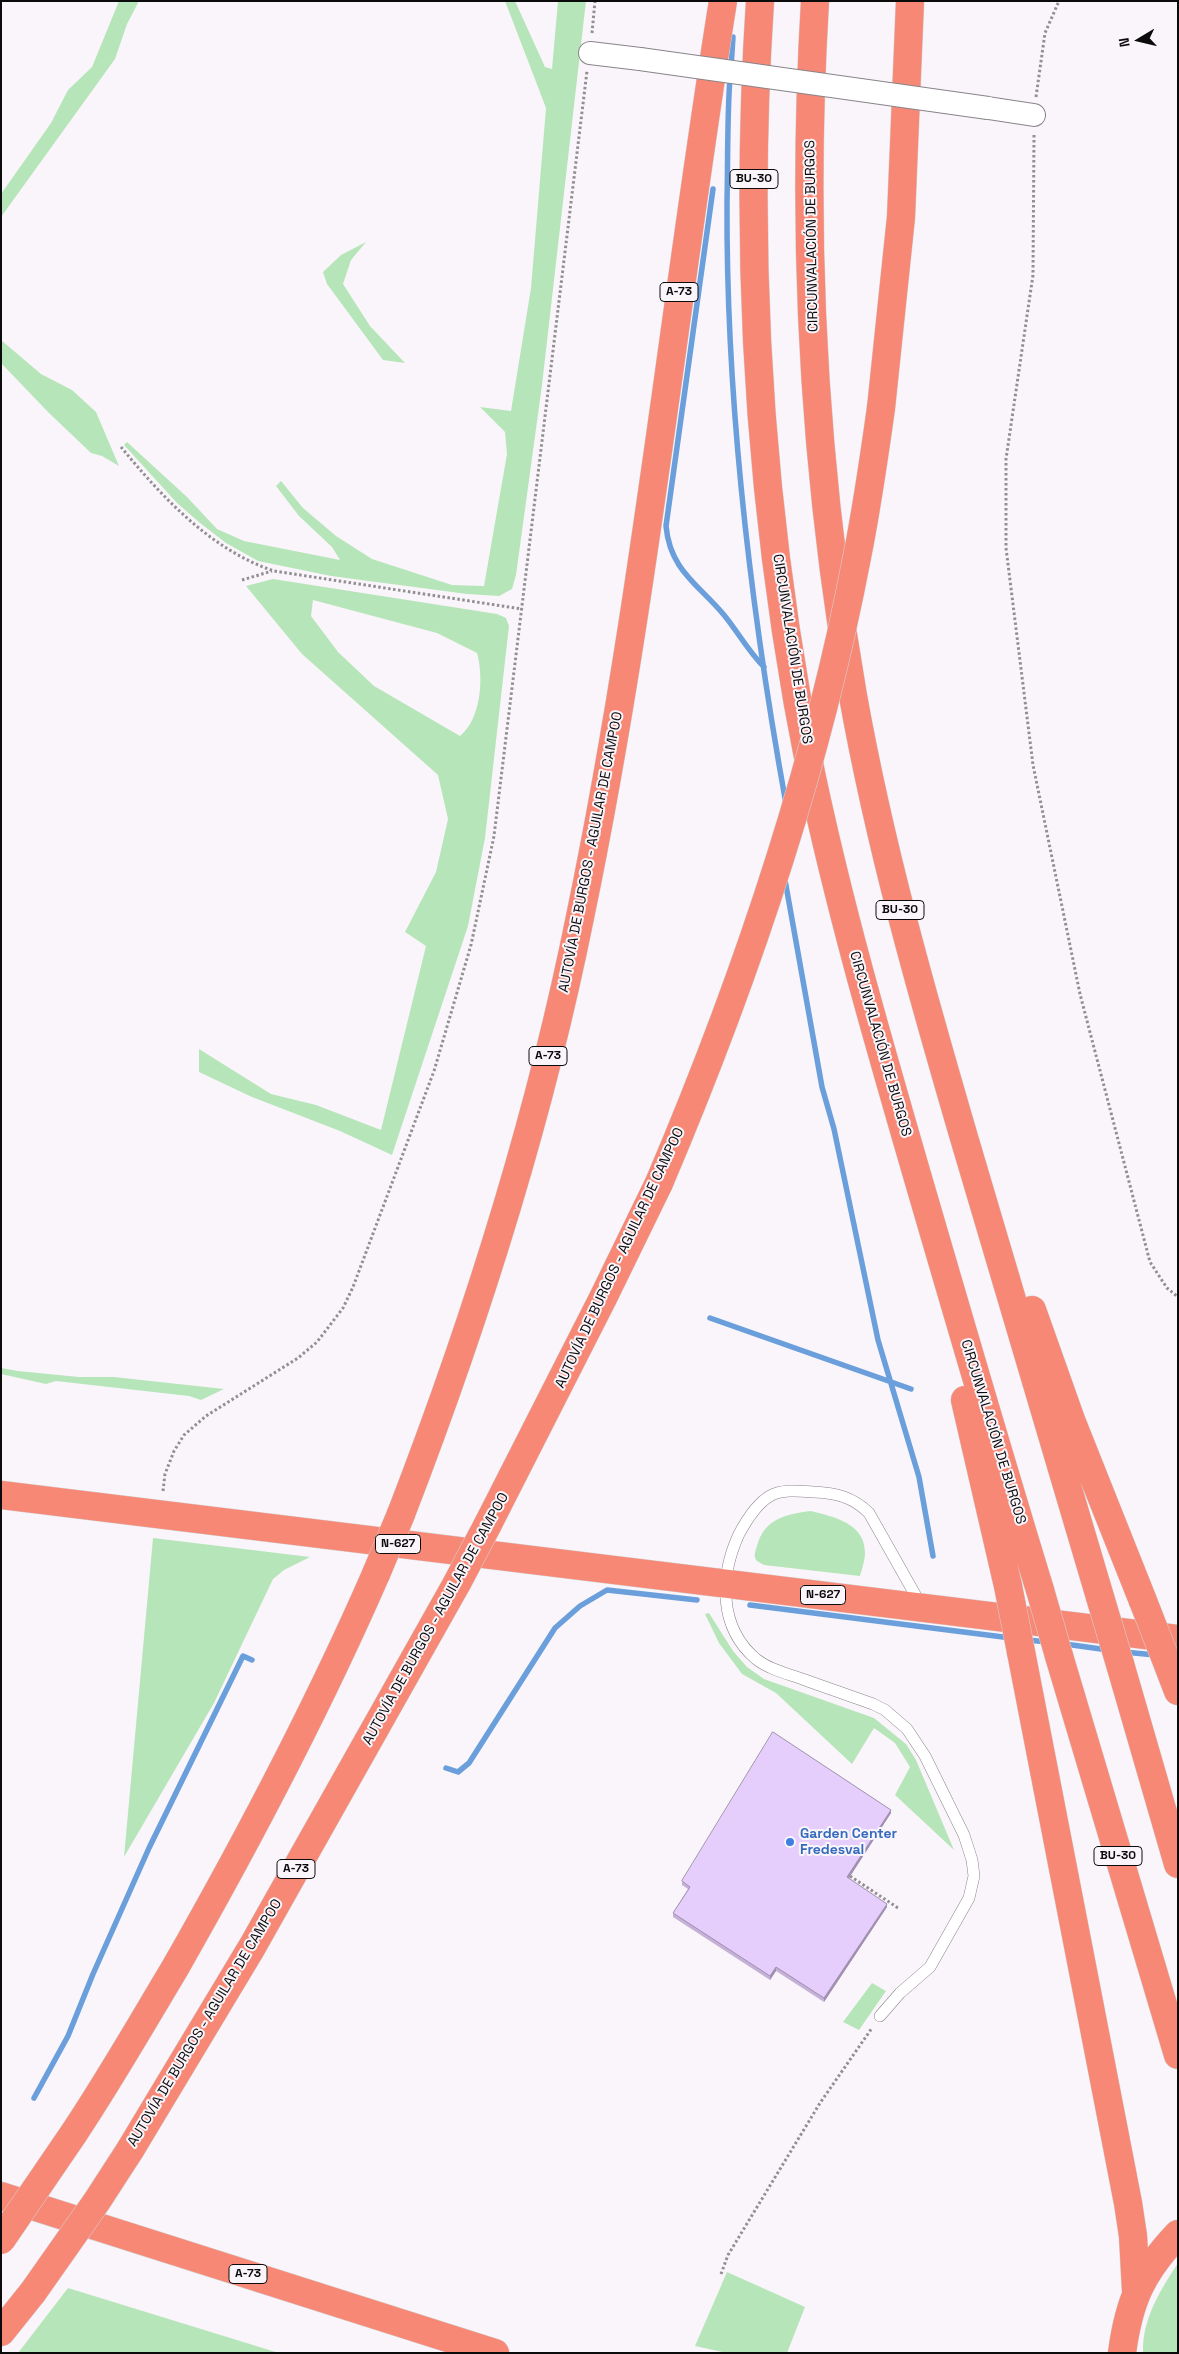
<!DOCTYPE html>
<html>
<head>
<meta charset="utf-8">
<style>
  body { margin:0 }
  #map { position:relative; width:1179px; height:2354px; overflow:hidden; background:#faf5fa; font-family:"Space Grotesk",sans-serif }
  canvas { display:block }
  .frame { position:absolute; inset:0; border:2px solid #0c0b0c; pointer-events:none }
  .north { position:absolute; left:1114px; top:15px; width:50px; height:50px; -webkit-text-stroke:4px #faf5fa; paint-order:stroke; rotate:261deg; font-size:14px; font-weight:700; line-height:20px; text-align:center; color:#0c0b0c }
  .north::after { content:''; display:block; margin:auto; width:18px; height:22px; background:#0c0b0c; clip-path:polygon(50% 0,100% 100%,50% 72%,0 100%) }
</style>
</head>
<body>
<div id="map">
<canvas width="1179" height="2354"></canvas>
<div class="frame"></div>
<div class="north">N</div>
</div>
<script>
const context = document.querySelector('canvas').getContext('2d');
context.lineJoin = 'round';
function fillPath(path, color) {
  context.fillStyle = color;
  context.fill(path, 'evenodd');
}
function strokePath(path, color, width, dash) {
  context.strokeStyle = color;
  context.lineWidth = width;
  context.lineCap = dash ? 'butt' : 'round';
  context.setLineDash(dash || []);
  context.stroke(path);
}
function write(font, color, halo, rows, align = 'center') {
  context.font = font + ' "Space Grotesk",sans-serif';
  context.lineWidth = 4;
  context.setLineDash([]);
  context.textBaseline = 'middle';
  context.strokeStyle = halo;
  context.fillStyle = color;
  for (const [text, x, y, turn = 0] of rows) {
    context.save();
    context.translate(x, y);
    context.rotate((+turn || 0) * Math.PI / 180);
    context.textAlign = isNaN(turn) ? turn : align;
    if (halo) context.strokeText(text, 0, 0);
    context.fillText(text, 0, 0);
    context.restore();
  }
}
fillPath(new Path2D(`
  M119,1h20l-12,23 -12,35 -114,158v-23l50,-71 17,-33 24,-23z
  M505,1h10l30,66 7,2 6,-68h28l-44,384 -26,190 -4,14 -13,7 -32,-2 -136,-18 -73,-15 -32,-18 -26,-20 -23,-20 -53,-58 3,-3 60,55 30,32 27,12 96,19 -8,-13 -33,-31 -23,-30 5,-5 22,27 33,28 36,23 80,26 32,1 23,-132 -2,-22 -25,-25 31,4 20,-123 15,-180z
  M366,242l-15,18 -8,24 27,42 35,37 -22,-3 -56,-76 -4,-12 18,-17z
  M1,340l40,34 31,16 24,22 23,54 -17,-10 -11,-3 -43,-41 -47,-49z
  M273,579l224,35 9,4 3,8 -24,212 -17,88 -76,229 -52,-24 -88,-34 -53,-25v-23l72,45 45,11 65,25 45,-184 -21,-14 31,-60 12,-53 -10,-44 -136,-121 -56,-68zM313,600l124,33 40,20c7,25 4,66 -17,83l-86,-50 -36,-34 -27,-36z
  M1,1368l17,3 61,6h35l110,12 -23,11 -12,-4 -133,-15 -10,3 -45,-10z
  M811,1511c23,6 54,12 54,42 0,7 -3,16 -5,23l-96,-11 -7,-4c-4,-5 -2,-9 0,-15 7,-27 29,-32 54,-35z
  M153,1538l157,19 -26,13 -11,9 -59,124 -90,154z
  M709,1613l24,38 14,16 17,12 110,39 32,26 10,16 38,90 -59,-55 15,-28 -15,-24 -21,-15 -22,36 -76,-71 -34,-19 -23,-31 -14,-29z
  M872,1983l14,8 -27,39 -16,-8z
  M1178,2263v90h-35c-1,-34 17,-62 35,-90z
  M727,2272l78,35 -18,46h-60l-32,-7z
  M68,2288l211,65h-261z`), '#b7e5ba');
strokePath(new Path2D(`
  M731,68l2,-31
  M730,77c-3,42 -2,83 -3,125 -1,202 23,403 59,602
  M713,189l-47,337c4,44 32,58 58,89 14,17 24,36 40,52
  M785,880l37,207 12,42 44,211 41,137 14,79
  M710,1318l201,71
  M750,1605l261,33
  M1027,1640l21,2
  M1065,1644l43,6
  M1124,1652l31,3
  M446,1768l12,4 11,-9 86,-135 25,-22 27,-16 90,10
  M34,2098l34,-62 25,-62 56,-126 94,-192 9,4`), '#6a9fdc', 5.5);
const lane = new Path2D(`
  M880,2016l20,-23 30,-26 39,-69 5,-22 -2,-16 -8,-25 -39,-79 -18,-27 -22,-19 -12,-6c-23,-8 -45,-16 -68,-24 -16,-6 -35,-10 -49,-21 -38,-32 -36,-84 -17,-125 7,-13 17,-30 31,-38 12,-7 30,-5 44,-4 22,1 39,5 55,21l52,92`);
const street = new Path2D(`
  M590,53l50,6
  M988,108l46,7`);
const highway = new Path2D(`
  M760,1c-17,258 0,519 51,772 28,133 66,264 104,395 41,141 82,282 125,422
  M815,1c-14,232 -2,465 38,695 27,151 69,298 112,445 44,152 89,304 135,456
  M881,408l20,-191 9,-216
  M1032,1310l39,110 72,181
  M965,1400l43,186
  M1,1495l1177,144
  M401,1514c75,-194 138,-393 179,-597 63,-302 94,-611 143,-916
  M488,1524l115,-226 56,-115
  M1021,1652l107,551 5,33 3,55
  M1059,1656l119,399
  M1120,1664l58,200
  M1170,1670l8,21
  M74,2133c36,-54 68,-110 101,-165 73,-128 142,-259 201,-394
  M130,2150l122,-203 205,-364
  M1,2196l494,157
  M1,2332l32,-40
  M1122,2353c7,-53 20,-81 56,-119`);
strokePath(lane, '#888489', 12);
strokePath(street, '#888489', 24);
strokePath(highway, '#d3d3d3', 29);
strokePath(new Path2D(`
  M592,33l3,-32
  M1036,97l9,-64 14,-32
  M1034,135l-1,140 -27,184v89l27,217 47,229 70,268 17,26 11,9
  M121,447c41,50 90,103 153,124l248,38
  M242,580l30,-9
  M163,1491l2,-17 9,-23 10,-16 22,-19 92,-58 19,-16 26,-34 10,-21 81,-216 37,-126 23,-109 93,-765
  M850,1876l48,32
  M721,2274l7,-19 92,-152 52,-75`), '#928f92', 3, [2.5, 2.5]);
strokePath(lane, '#fff', 11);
strokePath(street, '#fff', 22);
strokePath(highway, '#f88876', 28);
const streetBridge = new Path2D(`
  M640,59l348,49`);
const highwayBridge = new Path2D(`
  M659,1183c86,-202 157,-411 198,-626 10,-50 17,-99 24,-149
  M376,1574l25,-60
  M457,1583l31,-59
  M1008,1586l13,66
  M1040,1590l19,66
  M1100,1597l20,67
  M1143,1601l27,69
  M1,2240l73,-107
  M33,2292l64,-91 33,-51`);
strokePath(streetBridge, '#888489', 24, []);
strokePath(highwayBridge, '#d3d3d3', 29, []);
strokePath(streetBridge, '#fff', 22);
strokePath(highwayBridge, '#f88876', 28);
fillPath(new Path2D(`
  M891,1813l-42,65 38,29 -63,95 -48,-31 -6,9 -97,-63v-4l15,-24 -6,-4v-4z`), '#c5b1d8');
fillPath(new Path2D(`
  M891,1810v3l-44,68v-4z
  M887,1904v3l-63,95v-4z
  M776,1967v4l-6,9v-4z`), '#a090b0');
const building = new Path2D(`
  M773,1732l118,78 -44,67 40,27 -63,94 -48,-31 -6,9 -97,-63 17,-26 -8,-6z`);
fillPath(building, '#e5cefb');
strokePath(building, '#a090b0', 1);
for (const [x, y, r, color] of [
  [790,1842,5,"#3f7fe0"]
]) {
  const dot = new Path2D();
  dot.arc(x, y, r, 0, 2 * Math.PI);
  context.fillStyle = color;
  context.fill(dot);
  strokePath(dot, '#faf5fa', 2);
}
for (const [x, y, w] of [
  [754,179,48],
  [679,292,38],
  [900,910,48],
  [548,1056,38],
  [398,1544,45],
  [823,1595,45],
  [1118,1856,48],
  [296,1869,38],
  [248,2274,38]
]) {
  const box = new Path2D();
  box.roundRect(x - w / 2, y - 9.5, w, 19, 4);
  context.fillStyle = '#faf5fa';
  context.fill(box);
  strokePath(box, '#0c0b0c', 1);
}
write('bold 12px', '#0c0b0c', null, [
  ["BU-30",754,179],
  ["A-73",679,292],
  ["BU-30",900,910],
  ["A-73",548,1056],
  ["N-627",398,1544],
  ["N-627",823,1595],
  ["BU-30",1118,1856],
  ["A-73",296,1869],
  ["A-73",248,2274]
]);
write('14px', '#0c0b0c', '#faf5fa', [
  ["CIRCUNVALACIÓN DE BURGOS",812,236,-91],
  ["CIRCUNVALACIÓN DE BURGOS",792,649,81],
  ["AUTOVÍA DE BURGOS - AGUILAR DE CAMPOO",591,852,-79],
  ["CIRCUNVALACIÓN DE BURGOS",880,1044,74],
  ["AUTOVÍA DE BURGOS - AGUILAR DE CAMPOO",620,1258,-65],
  ["CIRCUNVALACIÓN DE BURGOS",993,1432,73],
  ["AUTOVÍA DE BURGOS - AGUILAR DE CAMPOO",436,1619,-61],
  ["AUTOVÍA DE BURGOS - AGUILAR DE CAMPOO",205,2023,-59]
]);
write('bold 14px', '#366cbe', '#faf5fa', [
  ["Garden Center",800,1834],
  ["Fredesval",800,1850]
], 'left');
</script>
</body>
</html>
